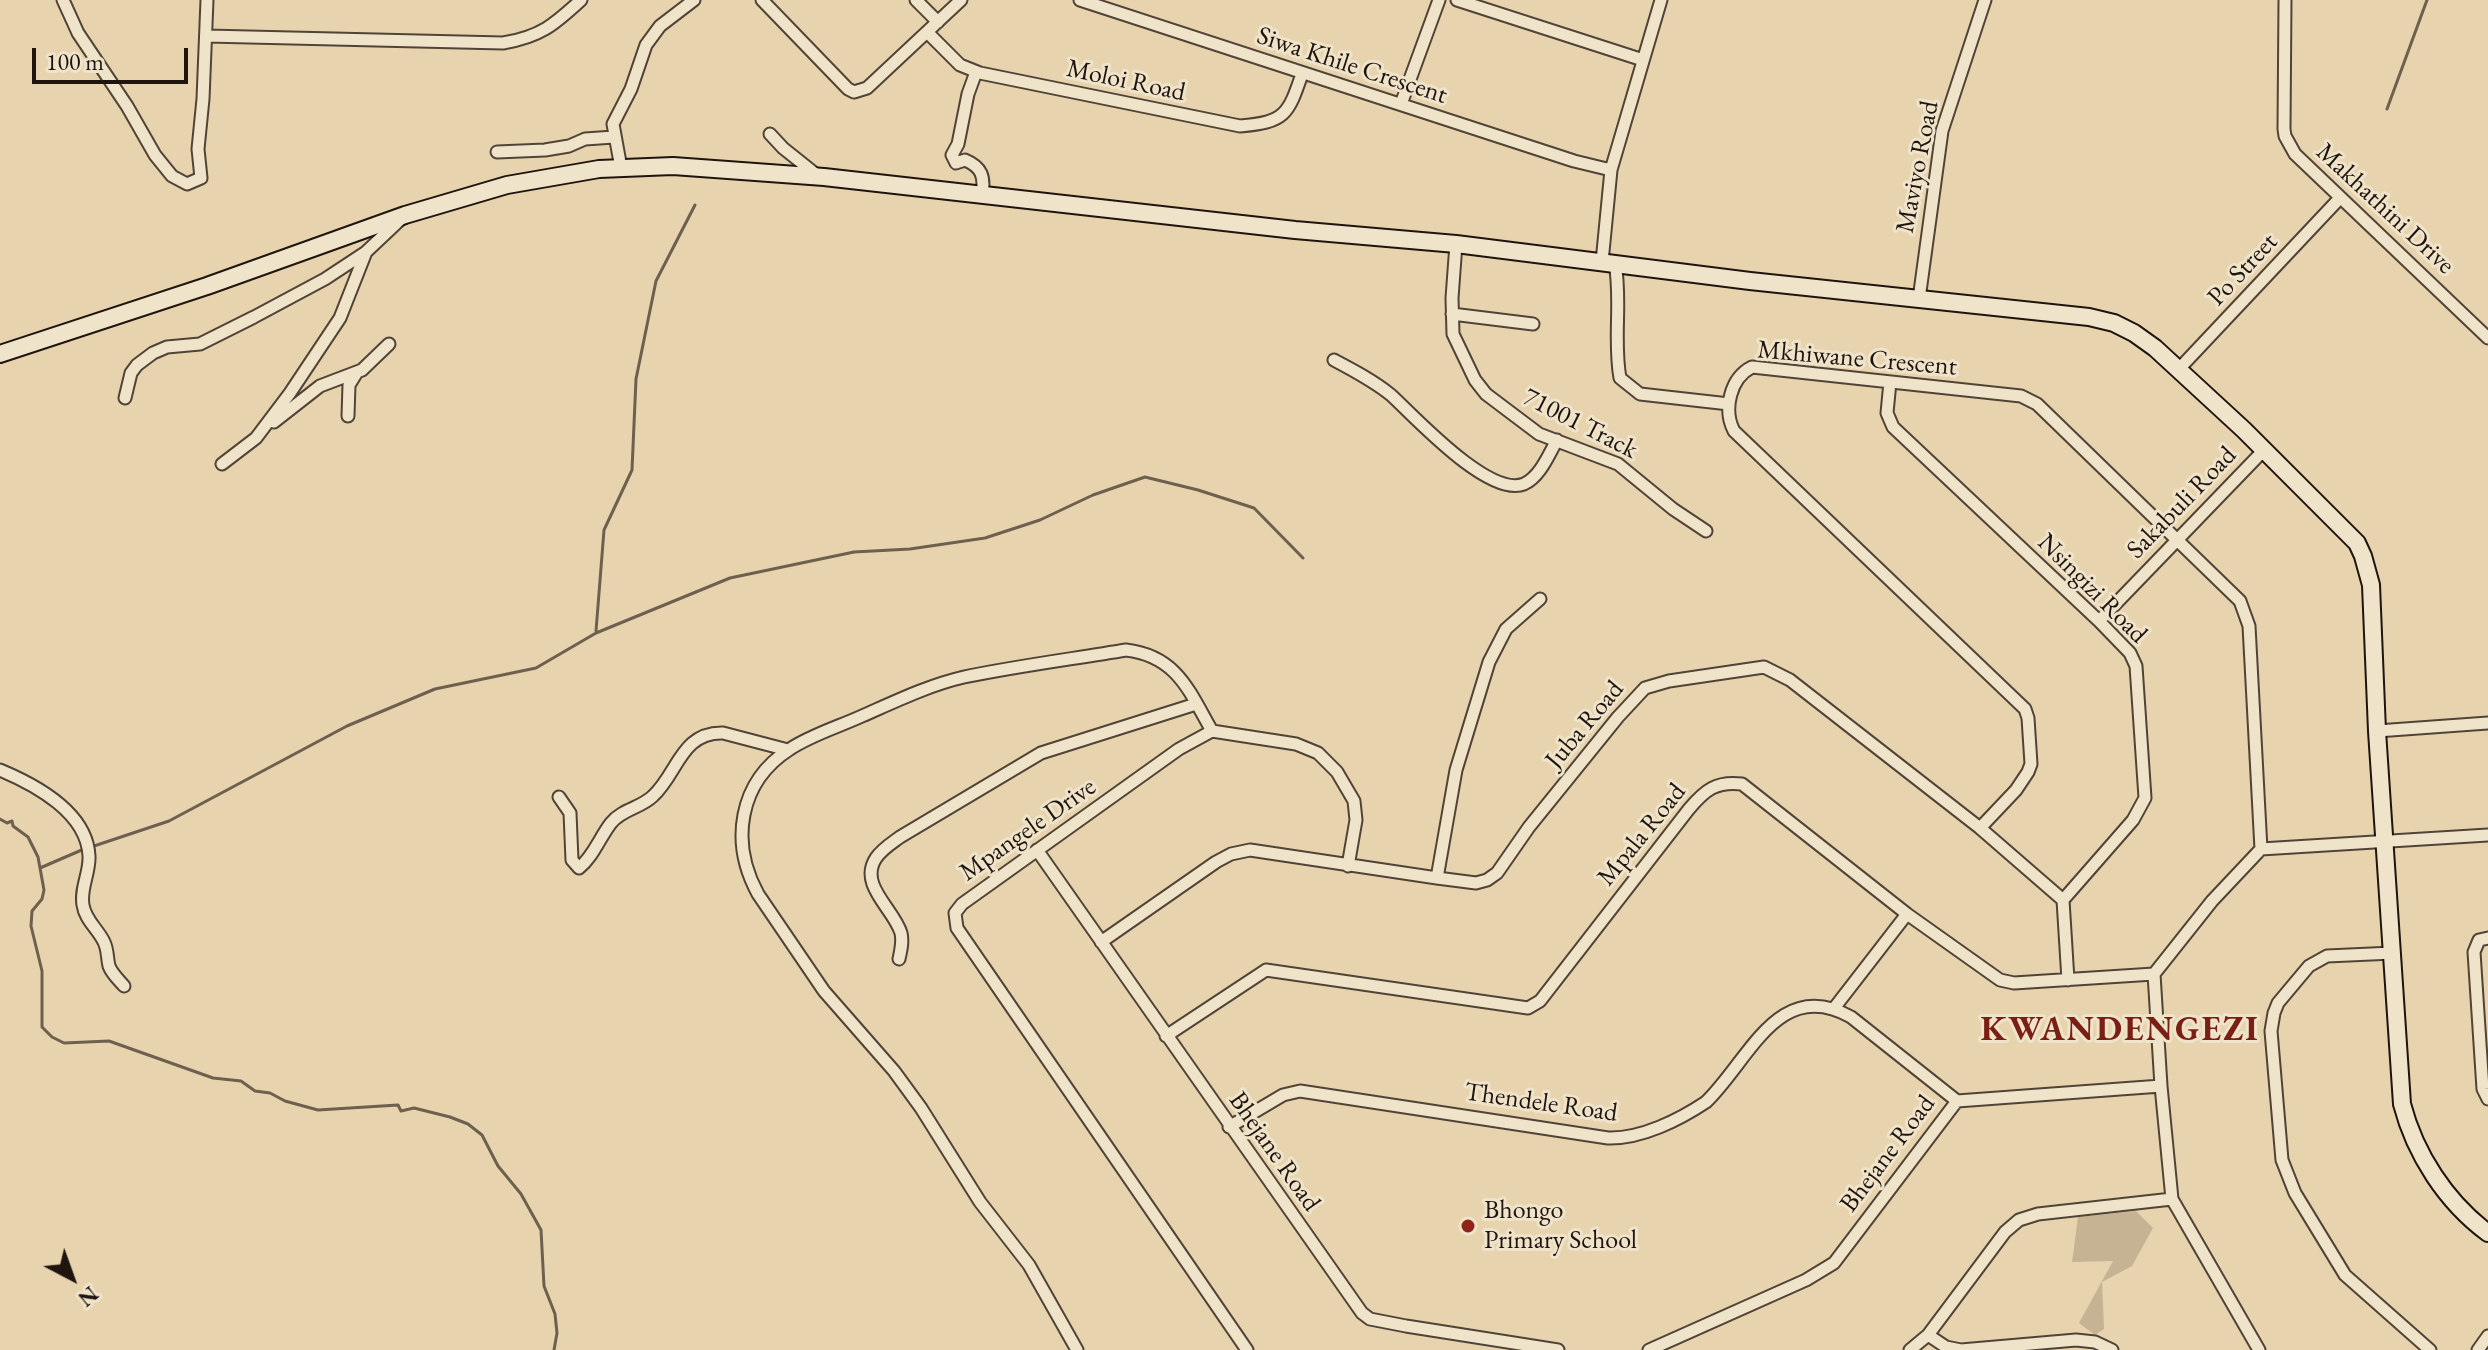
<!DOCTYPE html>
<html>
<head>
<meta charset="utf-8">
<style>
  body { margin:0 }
  #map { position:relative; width:2488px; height:1350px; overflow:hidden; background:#e7d4ae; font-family:"EB Garamond",serif }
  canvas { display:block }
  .north { position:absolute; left:32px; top:1238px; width:80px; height:80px; -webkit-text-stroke:6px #efe3ca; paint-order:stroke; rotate:139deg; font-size:22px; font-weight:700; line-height:32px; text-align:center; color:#1f140e }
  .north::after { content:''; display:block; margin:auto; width:28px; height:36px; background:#1f140e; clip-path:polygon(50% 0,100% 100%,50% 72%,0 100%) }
  .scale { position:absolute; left:32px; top:48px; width:156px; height:36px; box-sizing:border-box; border:4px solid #1f140e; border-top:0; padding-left:10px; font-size:24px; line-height:28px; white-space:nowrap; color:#1f140e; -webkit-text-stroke:6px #efe3ca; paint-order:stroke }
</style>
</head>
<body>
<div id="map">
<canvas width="2488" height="1350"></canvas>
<div class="north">N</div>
<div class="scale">100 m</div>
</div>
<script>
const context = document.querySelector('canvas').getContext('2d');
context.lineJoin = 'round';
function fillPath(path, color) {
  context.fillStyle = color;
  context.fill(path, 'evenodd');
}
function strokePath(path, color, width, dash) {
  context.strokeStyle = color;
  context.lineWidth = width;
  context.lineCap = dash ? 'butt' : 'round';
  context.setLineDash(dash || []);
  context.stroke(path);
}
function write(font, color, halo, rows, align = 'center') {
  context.font = font + ' "EB Garamond",serif';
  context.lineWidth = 6;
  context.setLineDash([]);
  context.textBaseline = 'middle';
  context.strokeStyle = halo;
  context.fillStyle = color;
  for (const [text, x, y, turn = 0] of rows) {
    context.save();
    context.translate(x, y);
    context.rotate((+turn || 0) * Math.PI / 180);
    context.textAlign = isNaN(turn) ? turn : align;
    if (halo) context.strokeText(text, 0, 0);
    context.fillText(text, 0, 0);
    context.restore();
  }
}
fillPath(new Path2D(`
  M2136,1211l17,17 -21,38 -30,16 2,47 -9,6 -16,-12 34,-62 -41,1 6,-45z`), '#c5b393');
strokePath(new Path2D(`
  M2387,109l40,-109
  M596,631l8,-101 28,-60 4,-91 20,-98 39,-76
  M0,819l7,4 5,-2 1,5 15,11 10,20 6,33 -2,9 -10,12 -1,15 11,45v56l10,10 12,6 45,-2 104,37 28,3 14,10 15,2 15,8 33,9 80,-5 3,6 13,-3 36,9 18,7 14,11 16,31 23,28 20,36 3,56 11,28 2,19 -3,17
  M91,847l78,-26 178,-95 88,-37 101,-21 60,-35 134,-55 124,-26 56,-3 75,-11 55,-18 53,-25 52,-18 53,13 56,18 49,50
  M40,868l44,-19`), '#6e604e', 3);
const street = new Path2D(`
  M63,0l15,33 49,73 28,49 17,21 15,8 14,-6 -3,-29 5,-50 4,-99
  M762,0l86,89 6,3 13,-4 94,-88
  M916,0l22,22
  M1080,0l494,161 37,9
  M1457,0l186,60
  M2285,0l-1,129 1,7 10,18 193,184
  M928,33l32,32 20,8 260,53c45,-4 48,-11 62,-52
  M207,36l296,7c37,-6 51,-18 78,-43
  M976,72l-8,22 -10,50 -6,11 4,8 9,-3c17,7 20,17 17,35
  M1401,104l38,-104
  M770,134l13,14 35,28
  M497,152l48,-2 24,-4 16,-7 29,-2
  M621,168l-8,-44 18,-35 15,-44 14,-19 34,-26
  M1456,244l-4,54 1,36 22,46 11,14 53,40 79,30 55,45 33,22
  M1602,262l9,-92 50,-170
  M1615,263c7,38 -2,77 5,115l20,16 89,10
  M1919,299l23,-168 43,-131
  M1452,314l81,10
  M1334,360c19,10 40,21 57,35 24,22 98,103 133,89 16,-7 25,-30 33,-44
  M2178,370l161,-171
  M1890,382l-3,31 6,14 206,194 31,32 6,13 9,132 -12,22 -70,80
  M125,398l6,-25 6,-8 16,-12 14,-6 33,-3 54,-27 71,-38 41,-27 36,-34
  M348,416l1,-31 8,-13
  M274,422l46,-36 42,-16 27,-26
  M222,464l34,-26 34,-45 50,-75 26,-66
  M2099,621l165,-171
  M2377,731l111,-8
  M0,770c36,15 87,43 89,86 1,17 -9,32 -6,49 2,15 15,24 21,37 4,8 3,16 5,24 3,8 10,14 15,20
  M559,797l11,16 2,47 7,8c14,-11 21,-31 32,-45 11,-14 30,-15 42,-27 25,-23 28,-64 70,-63l65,17
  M1980,828l36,-38 12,-18 3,-8 -3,-46 -3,-9 -291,-278c-11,-21 -4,-53 18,-64l269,29 16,8 203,197 9,25 12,223
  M1037,850l325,463 8,6 36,7 152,24
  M1437,878l19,-108 33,-108 17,-33 34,-30
  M2488,938l-9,2 -5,12 9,137 5,10
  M1101,942l115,-80 15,-8 19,-4 187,28 39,5 11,-3 10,-7 32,-46 89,-110 27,-29 24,-7 95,-14 26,13 190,148 83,72 5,80
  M2393,953l-66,3 -18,10 -31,37 -4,10 -3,18 11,129 13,33 50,82 85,75
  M899,959c2,-9 4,-17 2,-26 -7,-24 -43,-48 -25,-75 6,-9 16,-15 24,-21l141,-84 155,-49
  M1835,1007l72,-93
  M1166,1036l100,-66 262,38 12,-7 149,-192c16,-19 27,-28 53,-25l165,130 93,66 14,3 140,-9
  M1229,1127l54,-32 17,-4 308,47c33,1 71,-18 98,-36 43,-41 72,-126 145,-85l106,84 204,-15
  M1928,1335l18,12 15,3 115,-10 19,2 17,8
  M1077,1350l-48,-85 -49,-63 -59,-94 -27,-37 -70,-80 -66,-97c-28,-51 -20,-112 32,-145 21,-14 48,-22 72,-33 32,-14 67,-31 102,-39 53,-11 108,-18 162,-27 51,6 63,41 86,81
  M1247,1350l-290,-422 -2,-15 7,-9 217,-155 33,-18 84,13 22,9 19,19 17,29 2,19 -8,46
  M1649,1350l157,-70 28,-17 123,-162
  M1910,1350l18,-15 77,-103 14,-12 19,-6 134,-15
  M2259,1350l-87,-151 -11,-113 -7,-112 58,-73 49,-52 227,-14
  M2478,1350l10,-14`);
const secondary = new Path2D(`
  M0,354l207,-68 198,-71 102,-30 92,-16 74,-3 151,11 471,53 161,14 294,37 339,36 25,6 20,10 21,15 89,82 113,113 6,13 8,29 6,146 25,373c13,50 44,98 86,129`);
strokePath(street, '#514436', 15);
strokePath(secondary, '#1f140e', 20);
strokePath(street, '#efe3ca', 11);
strokePath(secondary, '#efe3ca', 16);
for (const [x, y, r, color] of [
  [1468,1226,8,"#8f2418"]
]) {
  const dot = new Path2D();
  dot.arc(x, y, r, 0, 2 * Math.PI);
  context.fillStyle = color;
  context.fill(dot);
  strokePath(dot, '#efe3ca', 3);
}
write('26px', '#1f140e', '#efe3ca', [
  ["Siwa Khile Crescent",1352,66,18],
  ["Moloi Road",1126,81,12],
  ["Maviyo Road",1918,167,-79],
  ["Makhathini Drive",2385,209,43],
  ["Po Street",2243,270,-47],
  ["Mkhiwane Crescent",1857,359,5],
  ["71001 Track",1580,424,27],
  ["Sakabuli Road",2182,503,-46],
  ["Nsingizi Road",2092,589,45],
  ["Juba Road",1585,725,-50],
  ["Mpangele Drive",1028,830,-35],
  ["Mpala Road",1642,835,-51],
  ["Thendele Road",1541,1103,8],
  ["Bhejane Road",1274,1152,55],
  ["Bhejane Road",1888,1154,-53]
]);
write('26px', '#1f140e', '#efe3ca', [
  ["Bhongo",1484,1211],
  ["Primary School",1484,1241]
], 'left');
context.letterSpacing = '2px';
write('bold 34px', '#7a1f14', '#efe3ca', [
  ["KWANDENGEZI",2120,1031]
]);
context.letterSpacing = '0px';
</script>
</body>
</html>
